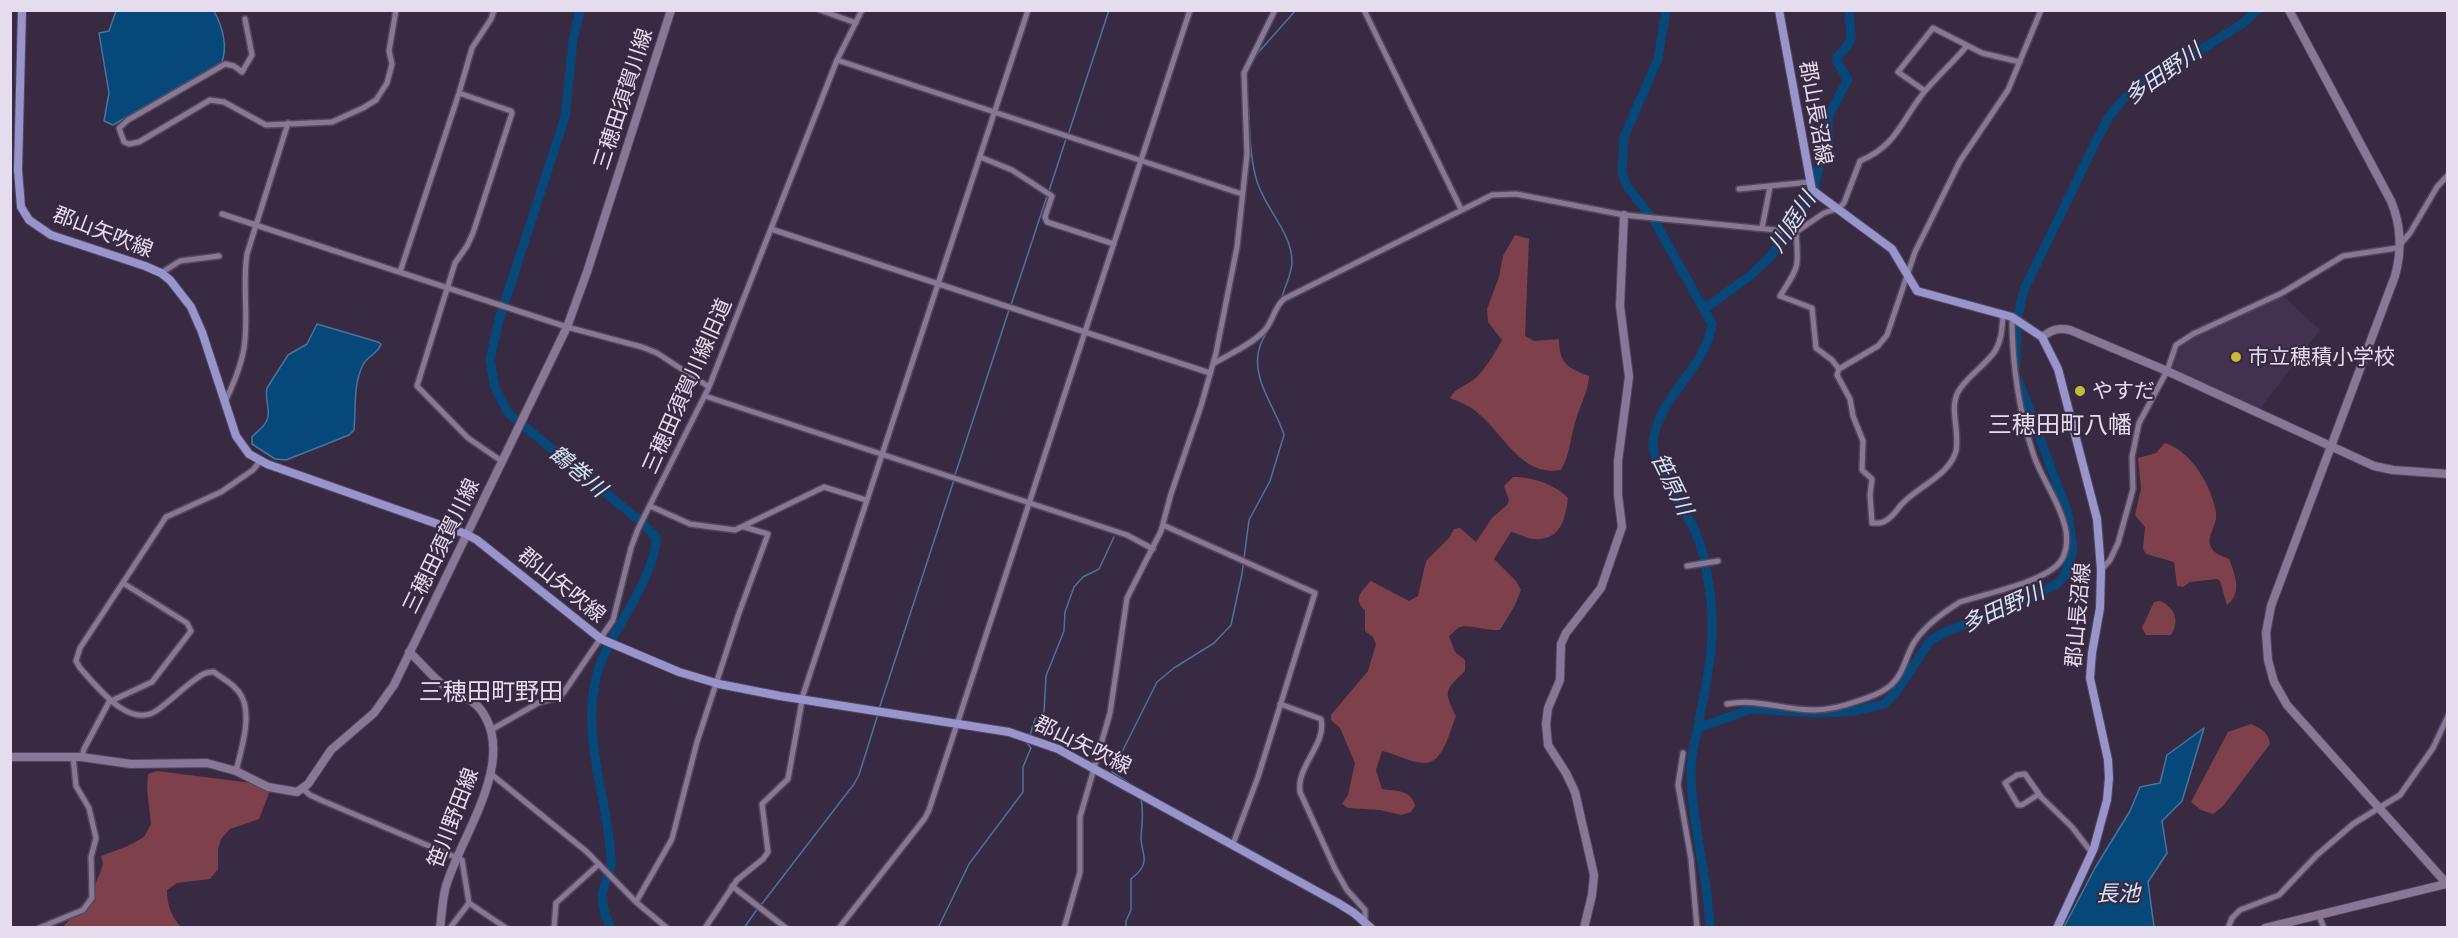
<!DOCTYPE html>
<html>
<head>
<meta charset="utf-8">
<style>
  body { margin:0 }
  #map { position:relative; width:2458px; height:938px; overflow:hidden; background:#382a43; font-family:Commissioner,sans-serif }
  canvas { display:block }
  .frame { position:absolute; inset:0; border:12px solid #e5dded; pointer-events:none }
</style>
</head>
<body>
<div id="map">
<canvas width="2458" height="938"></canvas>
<div class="frame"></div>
</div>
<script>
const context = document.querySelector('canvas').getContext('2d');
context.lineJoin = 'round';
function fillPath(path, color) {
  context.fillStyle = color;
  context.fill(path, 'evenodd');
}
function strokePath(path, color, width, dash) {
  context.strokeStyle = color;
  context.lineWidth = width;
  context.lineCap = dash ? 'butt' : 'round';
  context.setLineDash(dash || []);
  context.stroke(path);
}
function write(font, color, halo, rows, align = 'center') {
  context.font = font + ' Commissioner,"Noto Sans JP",sans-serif';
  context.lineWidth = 4.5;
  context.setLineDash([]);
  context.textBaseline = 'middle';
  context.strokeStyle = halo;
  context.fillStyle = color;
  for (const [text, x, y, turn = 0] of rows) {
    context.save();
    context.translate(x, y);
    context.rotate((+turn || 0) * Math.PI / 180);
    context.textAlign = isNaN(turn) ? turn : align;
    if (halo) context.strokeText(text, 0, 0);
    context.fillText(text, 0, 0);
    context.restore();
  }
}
fillPath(new Path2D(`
  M2283,296l37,34 -61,80 -88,-40 -1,-3 8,-21 5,-4z`), '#433150');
fillPath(new Path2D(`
  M1515,235l14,4 -4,97 9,5 25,-2c0,25 9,29 30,37 -1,17 -10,31 -14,47 -5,16 -5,32 -14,47 -39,7 -57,-35 -82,-56 -8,-8 -19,-12 -29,-16 5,-11 19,-13 27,-21 10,-11 18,-24 25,-37l-14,-18 -1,-13 12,-32 4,-21z
  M2165,443c26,8 47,43 51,70 2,11 -9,22 -6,32 3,8 11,11 19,14 6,16 14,33 -2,46l-7,-24 -3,-2 -27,3 -7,5 -6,-1 -3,-24 -28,-8 -3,-5 2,-22 -10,-12 6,-26 -3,-31 18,-5z
  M1513,477c19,0 42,7 55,21 -3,23 -8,43 -35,41 -8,-1 -15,-6 -22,-7l-17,27 22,22 5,9 -6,15 -15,25c-12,1 -32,-6 -40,-3 -3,1 -8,7 -11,9l6,16 10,8v11c-20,20 -22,19 -9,45 -7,16 -12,48 -33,47 -13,-1 -28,-9 -41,-12l-6,19 6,19c14,2 30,1 33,17l-4,6 -10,3 -21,-5 -32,-2 -6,-4 6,-9 7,-32 -15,-35 -9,-8v-5l37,-44 8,-27 -3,-7 -8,-6v-21c-13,-10 -3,-20 6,-29l38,20 9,-5 8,-35 23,-23 5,-9 6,-1 16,14 16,-24 15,-13 2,-5 -5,-14z
  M2160,601c15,6 20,20 11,34h-25l-4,-7 12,-26z
  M2251,724c11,5 17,8 19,20l-47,62 -10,8 -12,-4 -10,-8 37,-70z
  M157,771l95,12 18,8 -11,28 -29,10 -9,10 -3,10v20l-8,10 -33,4 -10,7c0,14 4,27 14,37l-119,1c18,-19 34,-39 41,-64l-2,-8 27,-10 16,-9 7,-13 -4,-35 1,-15z`), '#7e414b');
const water = new Path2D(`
  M116,11h98c8,15 14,33 8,51l-109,63 -9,-4 5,-28 -10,-60 10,-2z
  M317,324l61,18 3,2c-3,10 -13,11 -18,21 -10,19 -7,43 -9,65l-5,5 -63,25 -11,-1 -23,-15v-7c4,-5 11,-9 14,-15 6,-10 -2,-23 1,-34l21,-33 19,-11z
  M2204,728l-22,73 -20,20 5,32 -19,29 6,45h-90l31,-59 35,-57 10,-24 20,-4 7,-28z`);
fillPath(water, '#06487a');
strokePath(water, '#49759c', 1.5);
strokePath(new Path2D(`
  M1256,55l40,-45
  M1248,100c2,26 1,52 8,78 7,29 36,53 36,84 0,12 -7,23 -10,35
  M1068,135l41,-125
  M1049,191l17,-52
  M1011,305l36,-109
  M955,475l54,-165
  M879,709l75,-229
  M1030,735l5,-16 9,-7 2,-36 18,-45 1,-19 9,-25 9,-10 16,-8 15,-32
  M1135,787l-23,-15 45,-90 17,-14 40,-25 17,-18 11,-51 7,-54 21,-39 14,-46c-8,-27 -35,-58 -24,-89 3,-9 9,-16 13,-25
  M761,905l93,-121 5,-9 19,-61
  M744,928l14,-20
  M938,928l31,-64 54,-72v-25l8,-19 -4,-5
  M1126,928v-7l5,-11v-31c22,-17 10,-24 10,-42 1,-14 3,-25 0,-38`), '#49759c', 1.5);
strokePath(new Path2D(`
  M580,10l-7,31 -8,76 -66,203 -9,40 5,28 13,25 132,108 16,16c0,39 -41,89 -55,125 -25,66 8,134 10,200 1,6 -3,12 -5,18 -7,19 -3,29 4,48
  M1666,10l-8,49 -34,78 -2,35 4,13 29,37 57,102c-7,47 -55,72 -59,120 -1,19 30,63 39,81 10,18 14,42 17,61 8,46 0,85 -9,130 -3,18 -9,36 -9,54 0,53 17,105 19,158
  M1704,309l46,-33 21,-20 9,-14 6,-17 27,-29 6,-31 10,-17 -1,-31 20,-38 -11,-17v-5c22,-20 11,-23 12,-47
  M2016,366l1,-46 7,-30 72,-149 13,-24 11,-14 16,-16 76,-44 31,-20 15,-13
  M1698,728l53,-19 67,4 37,-2 29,-7 12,-12 34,-51 13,-8 80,-32 34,-17 8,-9 8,-26 -5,-35 -50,-135`), '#06487a', 9);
const street = new Path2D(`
  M820,10l36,13
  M1364,10l97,199
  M245,19l7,36 -10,17 -8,-6 -9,-2 -97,56 -9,8 5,14 5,2 10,-2 71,-42 14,2 42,23 66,-3 31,-14 13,-8 11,-17 5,-19 -3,-13 7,-41
  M837,60l405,134
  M1925,91l-27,-19 35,-44 49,25 38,9
  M459,93l52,18 1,2 -39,120 -6,13 -12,17 -38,123 51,52 35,24
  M980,157l32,13 40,26 -7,21 2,5 67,22
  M1739,189l71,-7
  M222,214l345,113 75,20 15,6 52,34
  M1762,228l8,-41
  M771,229l439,144
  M1796,232c3,37 3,34 -16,64l32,12 4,40 16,12 7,9 -2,6 13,24 3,17 10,25 -1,29 10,9 -2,16 2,28c5,0 9,1 13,-2 9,-4 12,-13 19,-19 16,-16 46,-28 52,-51 4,-20 -7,-42 2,-59 9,-16 27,-26 37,-41 7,-11 7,-24 8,-36
  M400,272l59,-179 13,-45 19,-29 3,-9
  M161,273l19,-12 39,-5
  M1213,364c16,-10 38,-19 51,-33 9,-9 10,-24 20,-32l208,-104 24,-1 108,21 172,17 28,-19 15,-5 5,-5 16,-42c38,-16 41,-41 65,-70 13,-15 28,-29 41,-44
  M1839,369l39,-23 9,-11 28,-83 45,-91 48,-71 33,-80
  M705,396l422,139 26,14
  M225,402c8,-17 16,-35 19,-54 5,-31 -2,-63 3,-94l41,-131
  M650,506l40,18 45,6 89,-43 42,13
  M1163,525l152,68 -57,184 -25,67
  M1687,566l31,-5
  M2101,570l9,-10 8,-17 15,-54 -1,-32 7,-34 28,-52 9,-26 17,-11 89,-41 61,-37 54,-8 13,-15 27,-46 11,-12
  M1280,704l41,15c6,25 -25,47 -21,73l35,77 12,21 18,20v12
  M1727,704c30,-6 57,6 87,6 15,0 30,-4 44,-9 12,-4 24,-8 33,-16 13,-11 15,-31 24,-44 10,-15 29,-29 45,-39 24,-8 85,-20 100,-40 8,-10 8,-27 4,-39 -6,-23 -22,-44 -30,-67 -15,-44 -22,-92 -22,-139
  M491,730l47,-27 22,-6 4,-5 49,-72 18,-72 7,-19 71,-142 128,-327 25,-50
  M1683,753l-5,32 13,74 6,69
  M82,757l2,-8 25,-47 43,-20 39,-51 -4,-8 -64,-40
  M236,771c5,-21 16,-54 6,-74 -6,-12 -19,-18 -28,-25 -8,-1 -14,4 -21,9 -12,9 -24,21 -37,30 -28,18 -60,-26 -76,-43l-4,-7 4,-13 86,-131 55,-25 32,-22 7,-9
  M491,774l96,78 49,50 31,26
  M303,789l7,6 13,6 139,59 7,43 -19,25
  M2039,794l-17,11h-4l-13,-22 12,-8 8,-1 16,23 31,30 20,26
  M732,886l54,42
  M636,902l36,-63 25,-97 42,-129 29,-79 -24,-7
  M469,903l37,25
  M2319,916l5,12
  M39,928l44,-18 9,-12 -1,-41 5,-19 -7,-30 -13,-22 -3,-30
  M554,928l2,-25 42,-38
  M705,928l32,-48 26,-21 5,-7 -6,-48 26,-25 15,-84 225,-685
  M839,928l86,-110 4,-8 261,-800
  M1064,928l16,-56v-55l30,-104 17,-115 34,-67 10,-37 30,-88 15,-53 21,-106 10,-93 -3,-81 31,-63
  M2228,928l4,-10 8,-8 39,-15 38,-40 36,-31 47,-29 33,-47 15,-32`);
const secondary = new Path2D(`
  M2289,10l102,191c10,24 11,50 4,75l-124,330 -5,27 2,27 6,22 13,23 161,180
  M2042,337c10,-7 16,-10 28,-7l97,41 207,95 19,4 55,4
  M409,652c12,10 21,23 33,32 14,10 32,14 41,29 33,50 -22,123 -37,173 -4,14 -4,28 -6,42
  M10,757h71l50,7 76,-1 29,8 32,16 29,5 11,-8 23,-34 43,-37 20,-28 173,-358 20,-55 84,-262
  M1584,928l8,-33 2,-20 -19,-83 -9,-19 -18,-28 -2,-21 2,-16 12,-28 1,-36 5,-11 35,-45 21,-61 -4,-32v-34l11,-84 -9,-71 4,-91
  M2265,928l181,-44`);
const primary = new Path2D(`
  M22,10l-4,160 3,37 8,13 22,15 94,31 16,7 9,7 21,27 11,25 34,104 13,18 18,10 199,70 11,6 124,99 78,33 40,12 61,12 229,36 49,17 280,154 16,10 17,15
  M1779,10l33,180 80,59 25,42 95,26 30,20 16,32 39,150 4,51 -1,38 -8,45 -2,25 18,82 1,18 -2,22 -13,48 -37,80`);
strokePath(street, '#52475c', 8);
strokePath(secondary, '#52475c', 10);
strokePath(primary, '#52475c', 10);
strokePath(street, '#887895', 5);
strokePath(secondary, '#887895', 8);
strokePath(primary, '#9895cd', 8);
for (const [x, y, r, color] of [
  [2236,357,6,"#c9ba3a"],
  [2080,391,6,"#c9ba3a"]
]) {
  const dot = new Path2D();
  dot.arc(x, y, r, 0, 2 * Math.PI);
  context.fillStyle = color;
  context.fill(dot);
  strokePath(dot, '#382a43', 2);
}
write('21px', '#e5dded', '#382a43', [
  ["三穂田須賀川線",623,99,-72],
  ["郡山長沼線",1816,113,80],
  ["郡山矢吹線",103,232,21],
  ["三穂田須賀川線旧道",687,386,-66],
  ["三穂田須賀川線",441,546,-64],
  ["郡山矢吹線",562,585,39],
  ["郡山長沼線",2078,615,-85],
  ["郡山矢吹線",1083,745,26],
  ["笹川野田線",453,818,-69]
]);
write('21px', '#e5dded', '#382a43', [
  ["市立穂積小学校",2248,357],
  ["やすだ",2092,391]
], 'left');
write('italic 22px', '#d2e4f6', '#382a43', [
  ["多田野川",2163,74,-35],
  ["川庭川",1792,222,-57],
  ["鶴巻川",578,471,40],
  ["笹原川",1672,484,64],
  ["多田野川",2003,608,-24],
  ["長池",2118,894]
]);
write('24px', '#e5dded', '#382a43', [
  ["三穂田町八幡",2060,425],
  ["三穂田町野田",491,692]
]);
</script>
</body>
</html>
